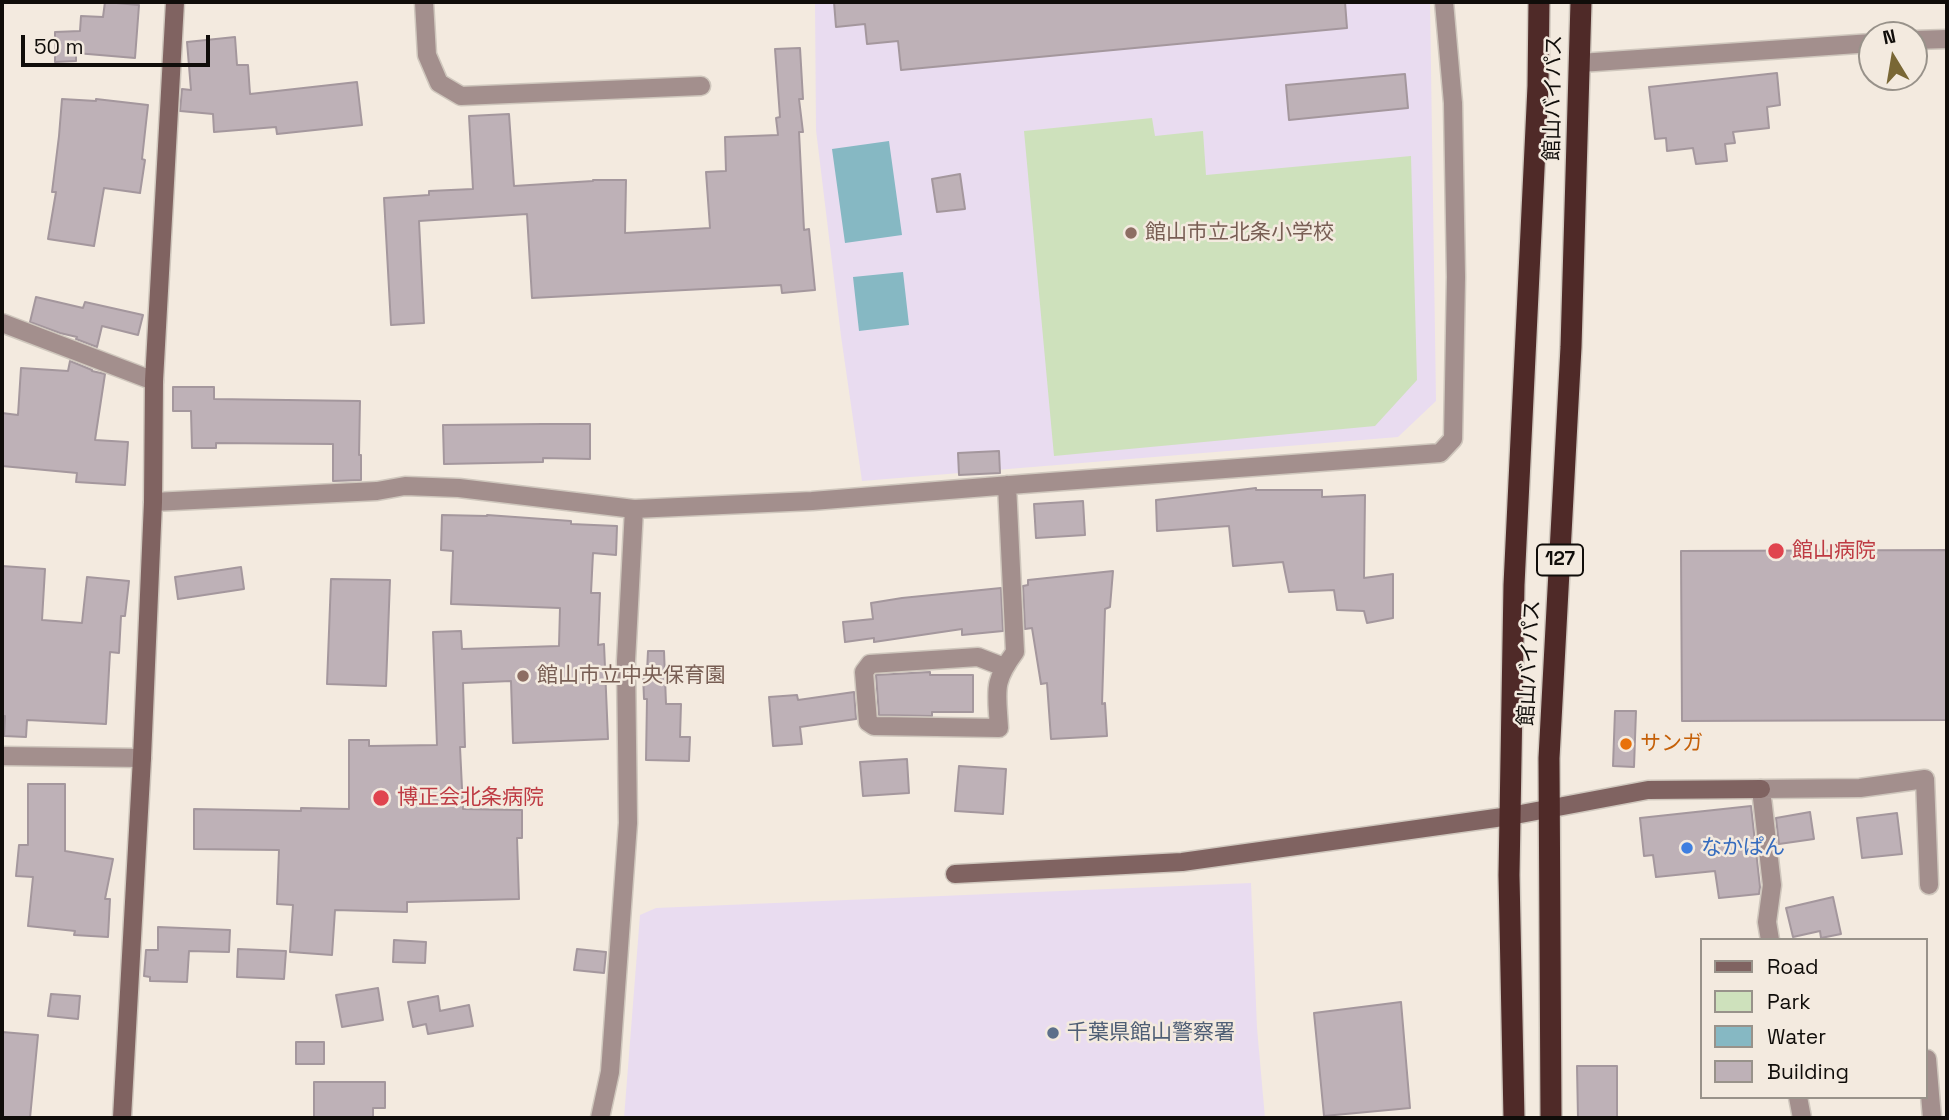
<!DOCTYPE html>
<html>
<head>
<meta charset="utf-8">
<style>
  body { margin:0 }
  #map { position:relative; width:1949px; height:1120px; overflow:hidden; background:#f3eadf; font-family:"Space Grotesk",sans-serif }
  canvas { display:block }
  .frame { position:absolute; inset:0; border:4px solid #100d0a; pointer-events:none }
  .legend { position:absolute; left:1700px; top:938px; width:228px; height:161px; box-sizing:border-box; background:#f3eadf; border:2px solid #98928a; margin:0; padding:9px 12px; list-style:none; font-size:21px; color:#100d0a }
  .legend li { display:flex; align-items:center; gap:14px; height:35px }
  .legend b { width:35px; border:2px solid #98928a }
  .north { position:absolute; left:1858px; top:21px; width:70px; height:70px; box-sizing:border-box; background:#f3eadf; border:2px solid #98928a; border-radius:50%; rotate:349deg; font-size:19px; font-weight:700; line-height:28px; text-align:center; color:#100d0a }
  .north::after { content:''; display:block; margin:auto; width:24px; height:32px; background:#796735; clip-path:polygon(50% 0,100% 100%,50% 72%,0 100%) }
  .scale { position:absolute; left:21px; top:35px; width:189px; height:32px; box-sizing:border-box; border:4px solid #100d0a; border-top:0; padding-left:9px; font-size:21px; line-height:24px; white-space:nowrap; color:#100d0a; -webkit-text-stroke:5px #f3eadf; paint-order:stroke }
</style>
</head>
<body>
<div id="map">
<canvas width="1949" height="1120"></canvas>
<div class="frame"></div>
<ul class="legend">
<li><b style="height:9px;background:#806361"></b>Road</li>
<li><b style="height:19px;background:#cee1bc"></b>Park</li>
<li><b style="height:19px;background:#86b8c3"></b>Water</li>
<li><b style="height:19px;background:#beb1b7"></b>Building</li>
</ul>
<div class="north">N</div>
<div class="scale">50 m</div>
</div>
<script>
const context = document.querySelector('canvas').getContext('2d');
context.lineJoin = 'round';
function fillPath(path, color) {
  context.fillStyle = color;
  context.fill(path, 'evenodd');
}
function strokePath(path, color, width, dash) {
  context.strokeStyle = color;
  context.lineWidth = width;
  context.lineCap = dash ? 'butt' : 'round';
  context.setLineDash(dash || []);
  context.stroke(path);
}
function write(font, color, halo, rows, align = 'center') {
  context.font = font + ' "Space Grotesk","Noto Sans JP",sans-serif';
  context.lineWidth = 5;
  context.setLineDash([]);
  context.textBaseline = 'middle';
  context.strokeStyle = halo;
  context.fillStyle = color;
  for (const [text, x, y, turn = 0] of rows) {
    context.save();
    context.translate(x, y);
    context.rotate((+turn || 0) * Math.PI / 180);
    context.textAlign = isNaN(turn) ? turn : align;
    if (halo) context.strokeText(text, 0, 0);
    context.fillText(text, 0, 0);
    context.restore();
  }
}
fillPath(new Path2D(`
  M815,2h615l6,399 -38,36 -536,44 -21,-145 -25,-206z
  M1251,883l6,145 8,90h-641l16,-203 16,-7z`), '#e9dcf0');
fillPath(new Path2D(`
  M1152,118l3,18 48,-5 3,44 205,-19 6,224 -42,46 -321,30 -30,-325z`), '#cee1bc');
fillPath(new Path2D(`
  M889,141l13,94 -57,8 -13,-94z
  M903,272l6,53 -50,6 -6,-54z`), '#86b8c3');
const building = new Path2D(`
  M105,2l34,3 -4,53 -59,-5v8l-21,1v-30l25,-1 1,-15 22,1z
  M834,2h511l2,26 -446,42 -3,-29 -31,3 -2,-20 -29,3z
  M235,37l2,28h11l2,29 107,-12 5,43 -85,9 -1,-7 -62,5 -1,-18 -33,-3 2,-22 9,1 -4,-48z
  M800,48l3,51h-4l4,33h-4l5,98 5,-1 6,61 -33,3 -1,-8 -249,13 -5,-84 -108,7 5,102 -33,2 -7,-127 45,-3v-4l44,-2 -4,-73 40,-2 5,72 79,-5v-1h33l-1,53 85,-5 -4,-56 20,-1 -1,-34 53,-2 -2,-17 4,-1 -5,-68z
  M1777,73l3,32 -13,2 2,21 -36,4 2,11 -10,1 2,17 -31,3 -3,-16 -26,3 -1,-13 -11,1 -6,-52z
  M1405,74l3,34 -119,12 -3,-35z
  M62,99l34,2v-2l52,6 -6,54 3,1 -5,33 -36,-5 -10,58 -46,-7 8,-47h-4l7,-56z
  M960,174l5,35 -28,3 -5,-33z
  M36,297l47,11 2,-6 58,13 -5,20 -36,-9 -5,21 -21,-8 1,-2 -17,-4 -30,-11z
  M70,361l22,9v1l13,3 -10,66 33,2 -3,43 -49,-3 1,-9 -75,-7v-53l16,2 3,-47 47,3z
  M173,387h41v12l146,2 -1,54h2v25l-28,1v-37l-117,-1v5h-24l-1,-37h-18z
  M543,424h47v35l-47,-1v4l-99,2 -1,-39z
  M999,451l1,22 -41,2 -1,-22z
  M1256,488v2h66v7l43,-2 -1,83 29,-4v44l-26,5 -3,-12 -27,-1 -3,-20 -45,2 -6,-30 -50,4 -4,-40 -72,5 -1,-31z
  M1083,501l2,34 -49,3 -2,-34z
  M442,515l45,1v-1l84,6v3l46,2 -1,29 -23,-2 -2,40h9l-2,52 6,-1 4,95 -95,4 -2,-62 -48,2 2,64h-5l3,62 59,1v28h-5l2,61 -112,3v10l-72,-2 -3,45 -42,-3 3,-47 -16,-1 2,-54 -85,-1v-40l107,2v-3l48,1v-69h20v6l68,-1 -4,-113 28,-1 1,18 97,-3 1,-38 -109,-4 2,-53 -12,-1z
  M1947,550v170l-265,1 -1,-170z
  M2,566l43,3 -3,51 40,3 5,-46 42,4 -4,35h-4l-2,37 -9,-1 -4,72 -79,-4 -1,17 -22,-1 1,-20h-3l1,-119h-1z
  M241,567l3,22 -66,10 -3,-22z
  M1113,571l-3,36 -5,2 -3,95 3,-1 2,33 -56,3 -4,-56 -6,1 -9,-56 -7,1 -2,-43 5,-1v-5z
  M331,579l59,1 -4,106 -59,-2z
  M1001,588l2,43 -41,4v-6l-88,13v-4l-29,4 -2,-20 30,-3 -2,-16 31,-5z
  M648,651h16l2,53h15l-1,33h10l-1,24 -43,-1 1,-61h-3l-1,-26 4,-1z
  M930,672v3h43v37h-41v4l-53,-1 -3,-40z
  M854,692l2,27 -56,8 2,17 -29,2 -4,-49 28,-2 1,5z
  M1615,711h21l-2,56 -21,-1z
  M907,759l2,34 -46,3 -3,-34z
  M959,766l47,3 -3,45 -48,-3z
  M28,784h37v67l48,8 -8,40h5l-2,38 -34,-2 1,-4 -47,-5 5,-49 -17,-1 3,-31h9z
  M1751,806l9,81 -1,7 -40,4 -4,-27 -59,6 -3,-22 -9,1 -4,-38z
  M1810,812l4,27 -35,5 -3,-26z
  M1897,813l5,41 -40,4 -5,-40z
  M1833,897l8,37 -20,4 -1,-7 -27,6 -7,-29z
  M158,927l72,3 -1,22 -40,-1 -2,31 -37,-1v-4l-6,-1 2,-26h12z
  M394,940l32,2 -1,21 -32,-1z
  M238,949l48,2 -2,28 -47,-2z
  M577,949l29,3 -2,21 -30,-3z
  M378,988l5,32 -41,7 -6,-32z
  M51,994l29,2 -2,23 -30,-3z
  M438,996l2,15 29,-6 4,21 -45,8 -2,-10 -13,3 -5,-25z
  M1401,1002l9,106 -86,8 -10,-103z
  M2,1032l36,3 -8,83h-28z
  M296,1042h28v22h-28z
  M1577,1066h40v52h-39z
  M314,1082h71v26h-12v9l-59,1z`);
fillPath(building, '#beb1b7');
strokePath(building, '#a4979d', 2);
const street = new Path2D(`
  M424,2l3,53 12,28 22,13 240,-10
  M1914,40l33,-1
  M1580,63l292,-20
  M2,323l152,58
  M153,502l224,-11 28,-5 54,2 175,21 178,-8 211,-17 417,-31 13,-14 3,-162 -3,-174 -9,-101
  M1004,667l-26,-10 -108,7 -6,8 4,50 6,4 125,2c-2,-37 -7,-45 16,-76l-8,-167
  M2,756l140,2
  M1770,940l-3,-18 5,-37 -11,-96 99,-1 65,-9 4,106
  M1927,1059l5,59
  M1798,1097l4,21
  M600,1118l10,-46 18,-249 -2,-162 8,-152`);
const secondary = new Path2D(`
  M955,874l227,-12 328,-46 138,-26 113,-1
  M122,1118l20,-360 11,-256 1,-121 21,-379`);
const highway = new Path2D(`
  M1514,1118l-5,-243 5,-290 24,-499 1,-84
  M1551,1118l-2,-360 22,-411 10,-345`);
strokePath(street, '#cfc7bd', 21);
strokePath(secondary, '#cfc7bd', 21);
strokePath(highway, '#cfc7bd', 24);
strokePath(street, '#a38f8d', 18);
strokePath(secondary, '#806361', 18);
strokePath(highway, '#4f2a28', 21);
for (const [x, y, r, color] of [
  [1131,233,7,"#8d6e63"],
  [1776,551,9,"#e0444e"],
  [523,676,7,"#8d6e63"],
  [1626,744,7,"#e8710a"],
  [381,798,9,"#e0444e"],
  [1687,848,7,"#3f7fe0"],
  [1053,1033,7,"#5c6f8a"]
]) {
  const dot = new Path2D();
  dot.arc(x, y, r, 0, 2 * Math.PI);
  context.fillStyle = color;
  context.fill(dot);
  strokePath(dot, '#f3eadf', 2.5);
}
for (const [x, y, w] of [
  [1560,560,46]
]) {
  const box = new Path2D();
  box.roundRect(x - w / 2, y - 15.5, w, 31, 5);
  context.fillStyle = '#f3eadf';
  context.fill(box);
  strokePath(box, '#100d0a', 2);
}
write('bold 19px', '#100d0a', null, [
  ["127",1560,560]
]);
write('21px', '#100d0a', '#f3eadf', [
  ["館山バイパス",1554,98,-89],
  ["館山バイパス",1530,663,-87]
]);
write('21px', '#785e54', '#f3eadf', [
  ["館山市立北条小学校",1145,233],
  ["館山市立中央保育園",537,676]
], 'left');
write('21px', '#be3a42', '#f3eadf', [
  ["館山病院",1792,551],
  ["博正会北条病院",397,798]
], 'left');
write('21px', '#c56008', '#f3eadf', [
  ["サンガ",1640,744]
], 'left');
write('21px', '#366cbe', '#f3eadf', [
  ["なかぱん",1701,848]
], 'left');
write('21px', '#4e5e75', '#f3eadf', [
  ["千葉県館山警察署",1067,1033]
], 'left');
</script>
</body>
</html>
